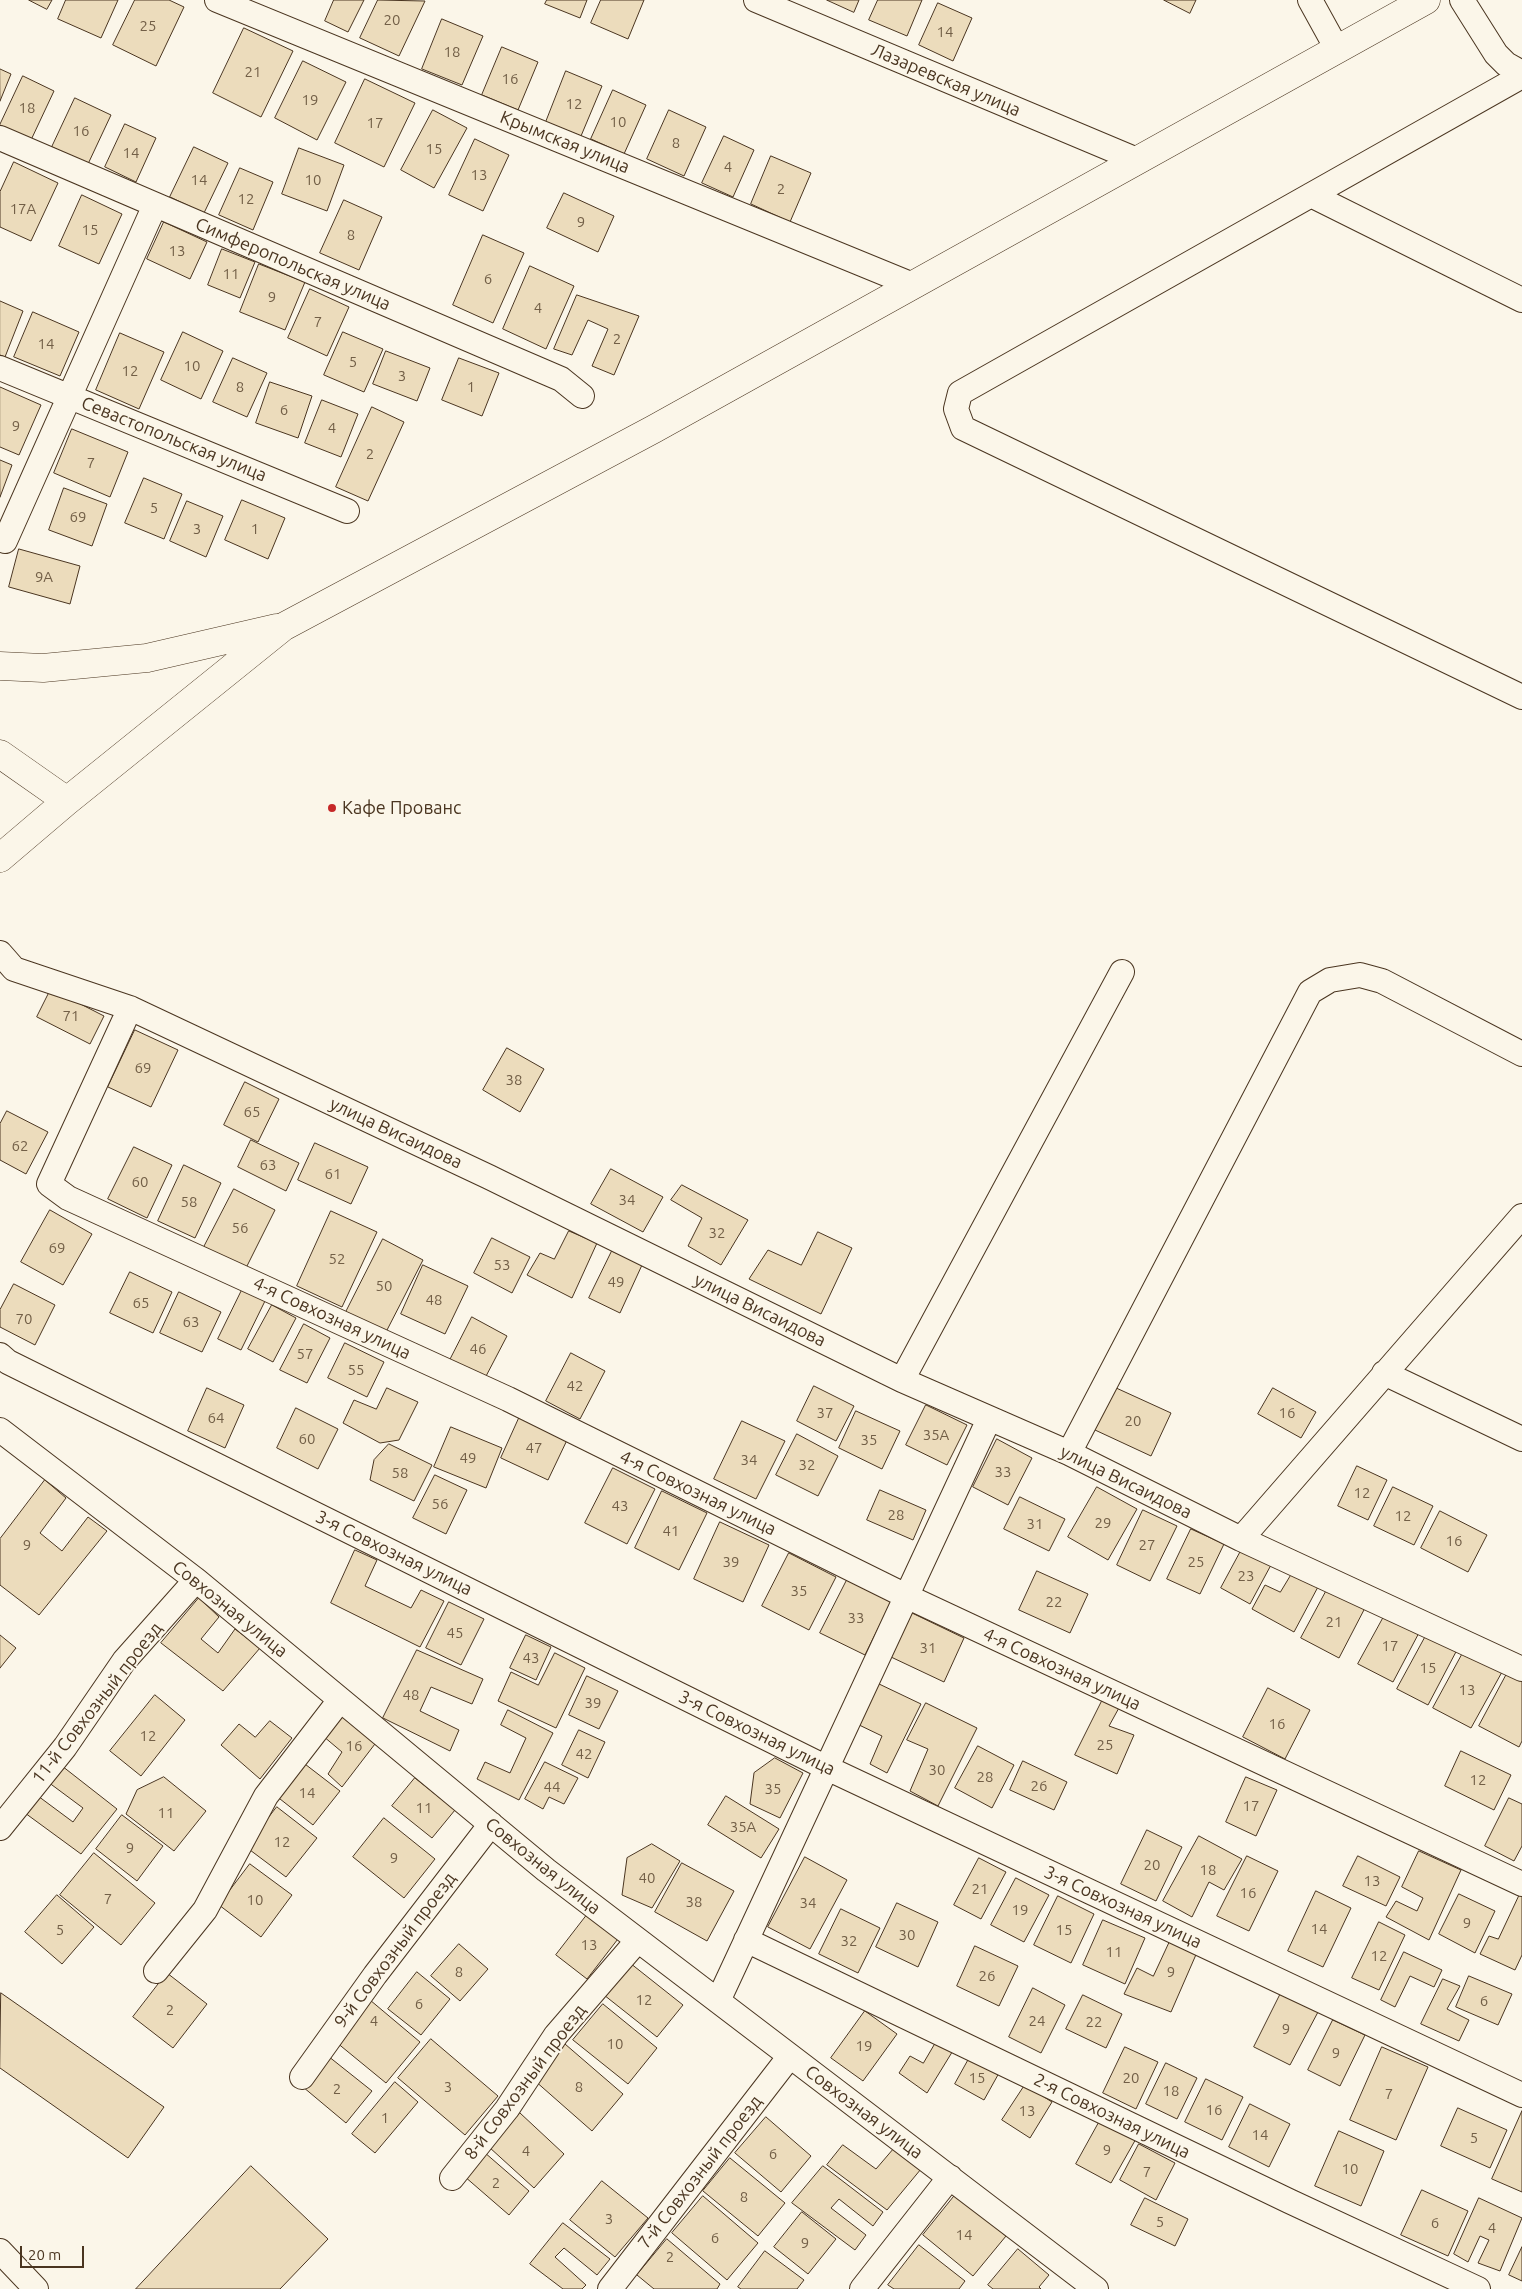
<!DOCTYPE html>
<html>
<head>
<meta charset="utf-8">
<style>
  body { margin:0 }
  #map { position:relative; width:1522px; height:2289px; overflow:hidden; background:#fbf6e9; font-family:Ubuntu,sans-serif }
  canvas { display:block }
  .scale { position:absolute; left:20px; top:2246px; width:64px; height:22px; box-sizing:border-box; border:2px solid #4a3520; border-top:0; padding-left:6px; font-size:15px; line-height:18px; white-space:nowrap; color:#4a3520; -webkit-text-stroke:4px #fbf6e9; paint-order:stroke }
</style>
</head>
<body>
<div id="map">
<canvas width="1522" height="2289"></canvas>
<div class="scale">20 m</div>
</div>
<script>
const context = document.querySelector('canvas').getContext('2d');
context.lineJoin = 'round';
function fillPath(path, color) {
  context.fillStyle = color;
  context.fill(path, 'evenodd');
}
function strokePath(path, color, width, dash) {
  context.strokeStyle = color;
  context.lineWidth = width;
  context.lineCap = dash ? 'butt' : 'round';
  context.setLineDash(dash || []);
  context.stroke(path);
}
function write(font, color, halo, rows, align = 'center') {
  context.font = font + ' Ubuntu,sans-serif';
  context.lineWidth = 4;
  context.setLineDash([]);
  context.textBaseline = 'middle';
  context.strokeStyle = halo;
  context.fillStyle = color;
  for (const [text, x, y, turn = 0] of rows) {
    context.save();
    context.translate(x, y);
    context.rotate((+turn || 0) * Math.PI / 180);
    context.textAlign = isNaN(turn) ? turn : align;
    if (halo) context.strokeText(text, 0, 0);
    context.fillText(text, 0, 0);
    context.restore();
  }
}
const building = new Path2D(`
  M29,0h23l-5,9z
  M66,0h52l-17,38 -43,-19z
  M135,0h34l15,7 -28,59 -43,-21z
  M334,0h30l-16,32 -23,-11z
  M378,0l47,1 -26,55 -39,-18z
  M547,0h40l-7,18 -35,-14z
  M601,0h43l-16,39 -37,-16z
  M827,0h32l-5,12z
  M878,0h44l-15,36 -38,-16z
  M1164,0h32l-6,13z
  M938,3l34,15 -19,43 -34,-16z
  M442,19l41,17 -21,49 -40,-16z
  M244,28l49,23 -32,66 -48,-24z
  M502,47l36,15 -20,48 -36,-15z
  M303,61l43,21 -29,58 -42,-22z
  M0,69l11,5 -11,27z
  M566,71l36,15 -21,50 -35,-14z
  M23,76l31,15 -23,49 -31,-15z
  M365,79l50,24 -31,64 -49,-24z
  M613,90l33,15 -22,49 -33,-15z
  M75,98l36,17 -23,49 -36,-17z
  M433,110l34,18 -33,60 -33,-18z
  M669,110l37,17 -22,49 -37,-17z
  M125,124l31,14 -20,44 -31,-15z
  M724,136l30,14 -21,47 -31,-14z
  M475,139l34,16 -26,56 -34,-16z
  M194,147l34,16 -24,50 -34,-16z
  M299,148l45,17 -17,46 -45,-17z
  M771,156l40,17 -21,49 -39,-18z
  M14,162l44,21 -27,58 -31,-14v-35z
  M240,168l33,14 -20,48 -34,-15z
  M564,193l50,23 -16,36 -51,-24z
  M82,195l40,19 -23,50 -40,-18z
  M344,200l38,17 -23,53 -39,-17z
  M164,222l43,20 -17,37 -43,-20z
  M483,235l41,18 -31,70 -40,-18z
  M222,249l33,13 -15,36 -32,-13z
  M259,264l46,18 -20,48 -45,-18z
  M530,266l44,20 -28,63 -43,-20z
  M310,289l39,18 -22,49 -39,-18z
  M577,295l62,21 -25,59 -22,-9 16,-37 -20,-9 -16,35 -18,-6z
  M0,301l23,10 -18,46 -5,-2z
  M33,312l46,20 -19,44 -46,-19z
  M183,332l40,19 -22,48 -40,-19z
  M343,332l40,17 -19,43 -40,-17z
  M120,333l44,19 -25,57 -43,-19z
  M386,351l44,17 -13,33 -44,-17z
  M233,358l34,15 -20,44 -34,-15z
  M459,358l40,15 -17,43 -40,-16z
  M270,382l42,14 -14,42 -42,-15z
  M0,387l41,18 -22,50 -19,-8z
  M322,400l36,14 -17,43 -36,-14z
  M372,407l32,15 -36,79 -32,-14z
  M72,429l56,23 -18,45 -56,-24z
  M0,460l12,5 -12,32z
  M144,478l38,16 -18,45 -39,-16z
  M64,488l43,16 -15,42 -43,-16z
  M242,500l43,18 -17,41 -43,-19z
  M187,501l36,15 -17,41 -36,-16z
  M19,549l61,17 -10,38 -61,-17z
  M51,989l53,27 -14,28 -53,-27z
  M135,1030l43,20 -27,57 -43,-20z
  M507,1048l37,21 -24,43 -37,-22z
  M245,1082l34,17 -21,43 -34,-17z
  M7,1111l41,21 -22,42 -26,-14v-36z
  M251,1140l48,23 -13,28 -48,-24z
  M315,1143l53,24 -17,37 -53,-24z
  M134,1147l38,18 -25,53 -39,-19z
  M184,1165l37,18 -26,55 -37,-17z
  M611,1169l52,28 -20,35 -52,-28z
  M682,1185l66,35 -27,45 -33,-19 14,-28 -31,-18z
  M234,1189l41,21 -29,58 -42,-21z
  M50,1210l42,24 -29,51 -42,-23z
  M331,1211l46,21 -35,75 -45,-21z
  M569,1231l28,12 -25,55 -45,-23 13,-22 14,6z
  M818,1232l34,16 -31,66 -72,-35 19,-29 33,15z
  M492,1238l38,19 -18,36 -38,-20z
  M383,1239l40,21 -37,72 -40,-20z
  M612,1251l30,14 -22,48 -31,-15z
  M423,1265l45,21 -23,48 -44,-20z
  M130,1272l42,20 -19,41 -43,-20z
  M14,1284l41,21 -20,40 -35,-18v-17z
  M242,1290l23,11 -24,49 -23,-11z
  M179,1292l42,20 -19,40 -42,-19z
  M272,1305l24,13 -23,44 -25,-13z
  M472,1317l35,19 -23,44 -35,-18z
  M304,1324l26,14 -23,45 -27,-13z
  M345,1343l39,19 -17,35 -39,-19z
  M571,1353l34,18 -25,48 -34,-18z
  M814,1386l40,20 -18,35 -39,-20z
  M1114,1387l57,26 -20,43 -56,-26z
  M207,1388l37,17 -19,43 -37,-17z
  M387,1388l31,14 -19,38 -19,3 -37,-20 11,-23 22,9z
  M1273,1388l43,24 -15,26 -43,-24z
  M926,1405l41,20 -20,40 -41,-20z
  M296,1408l42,21 -20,40 -41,-21z
  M856,1411l44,20 -18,38 -43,-21z
  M520,1416l48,22 -20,42 -47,-22z
  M742,1421l43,20 -29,58 -42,-20z
  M451,1427l51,21 -16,40 -52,-21z
  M797,1434l41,22 -20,40 -42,-21z
  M997,1439l35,19 -24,47 -35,-18z
  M389,1444l43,21 -18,36 -44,-21 4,-20z
  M1357,1466l30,14 -19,40 -30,-14z
  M613,1468l42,21 -28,55 -42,-21z
  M435,1475l32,15 -21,44 -33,-16z
  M45,1480l21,18 -26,35 22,18 26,-34 19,14 -68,84 -39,-30v-46z
  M1097,1487l40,22 -29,51 -40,-23z
  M1393,1487l40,19 -19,39 -40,-19z
  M880,1490l46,20 -13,30 -46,-20z
  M662,1491l45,22 -28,57 -44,-22z
  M1020,1497l45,22 -16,32 -45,-22z
  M1143,1510l34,16 -27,55 -33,-16z
  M1440,1511l47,24 -19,37 -47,-24z
  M720,1522l49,23 -26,57 -49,-23z
  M1191,1529l33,15 -24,50 -33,-15z
  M1242,1549l29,16 -21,39 -29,-16z
  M355,1550l22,10 -12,26 46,22 10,-18 23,11 -24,46 -89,-44z
  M789,1553l47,24 -27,53 -47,-24z
  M1037,1571l51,23 -18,39 -51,-23z
  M1293,1572l26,13 -25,47 -42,-23 13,-24 15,7z
  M847,1580l44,22 -26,53 -45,-22z
  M1329,1586l37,20 -27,52 -38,-20z
  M199,1598l20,19 -18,22 17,14 17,-24 25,19 -37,43 -62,-48z
  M449,1602l35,17 -23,46 -35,-17z
  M1387,1611l34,18 -28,53 -35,-18z
  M912,1613l52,25 -20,44 -53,-25z
  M1428,1632l30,16 -30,57 -31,-16z
  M0,1635l16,13 -16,20z
  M526,1635l25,12 -15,33 -26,-12z
  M417,1650l66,29 -11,25 -41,-17 -11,24 39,19 -9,21 -67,-33z
  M1464,1651l38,21 -31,56 -38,-20z
  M555,1653l30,15 -29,60 -58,-27 13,-29 27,13z
  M1510,1668l12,7v66l-3,6 -40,-21z
  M587,1676l31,15 -19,38 -30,-14z
  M877,1683l44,21 -34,69 -17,-9 12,-28 -27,-13z
  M1268,1688l42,22 -25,49 -42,-22z
  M155,1695l30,25 -44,56 -31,-25z
  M1104,1697l16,9 -11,20 25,9 -17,39 -42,-19z
  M926,1703l51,25 -39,78 -28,-15 18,-42 -21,-9z
  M508,1710l45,23 -34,67 -42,-21 8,-17 25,11 16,-35 -25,-13z
  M340,1711l38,29 -36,47 -14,-13 14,-22 -19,-16z
  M270,1721l22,17 -32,41 -39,-34 18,-21 16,13z
  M579,1730l26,12 -17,36 -26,-13z
  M978,1746l36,19 -22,43 -37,-20z
  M1461,1751l50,24 -17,35 -49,-24z
  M775,1758l28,15 -23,45 -30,-14 4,-31z
  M301,1761l39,30 -27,34 -38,-30z
  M1023,1761l44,21 -13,28 -44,-20z
  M545,1762l33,16 -14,26 -15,-7 -6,12 -18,-10z
  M62,1766l55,43 -36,45 -56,-41 13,-17 35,26 10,-14 -35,-26z
  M164,1777l42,34 -32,40 -48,-37 11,-24z
  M1246,1777l31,13 -21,46 -30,-14z
  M415,1778l40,32 -23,28 -40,-32z
  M726,1796l53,33 -18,29 -53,-33z
  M1509,1798l13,6v42l-8,15 -29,-15z
  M277,1807l40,31 -31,39 -40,-30z
  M122,1815l41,31 -26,35 -41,-32z
  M384,1818l51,41 -31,39 -51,-41z
  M1147,1830l35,17 -26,54 -35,-17z
  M1199,1836l43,23 -18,31 -15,-8 -17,35 -29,-16z
  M652,1844l28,17 -28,47 -30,-13 5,-37z
  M1419,1851l42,19 -32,70 -43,-23 10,-16 21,10 6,-13 -21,-11z
  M94,1853l61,50 -34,42 -61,-50z
  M1247,1856l31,15 -29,60 -32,-15z
  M1358,1856l42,21 -14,29 -43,-20z
  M805,1857l42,23 -37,69 -42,-22z
  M979,1858l27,14 -25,47 -27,-14z
  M682,1863l52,28 -27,50 -52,-29z
  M250,1864l42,31 -31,42 -42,-32z
  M1016,1878l33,17 -25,47 -33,-17z
  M1316,1891l35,17 -28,59 -35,-16z
  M1459,1894l36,17 -20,42 -36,-19z
  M1520,1894l2,1v60l-7,15 -35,-16 9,-18 9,3z
  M57,1895l37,32 -32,37 -37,-32z
  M1058,1896l36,18 -23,49 -37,-18z
  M897,1903l41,19 -20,45 -42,-20z
  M841,1909l39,19 -22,45 -39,-19z
  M590,1911l31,24 -34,44 -31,-24z
  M1103,1920l42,18 -20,46 -42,-19z
  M1379,1922l26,13 -26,55 -27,-12z
  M1171,1939l27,11 -27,62 -47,-18 13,-26 16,8z
  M459,1944l29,25 -28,32 -29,-25z
  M975,1946l43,20 -19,40 -42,-20z
  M1404,1952l38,18 -8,17 -24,-11 -15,31 -14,-7z
  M630,1963l53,42 -26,32 -53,-42z
  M417,1972l33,27 -29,36 -33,-26z
  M167,1973l40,31 -34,44 -40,-31z
  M1469,1976l43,18 -14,31 -42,-18z
  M1443,1979l17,7 -13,23 22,11 -10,21 -38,-17z
  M1033,1988l32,17 -24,48 -32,-16z
  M1,1993l163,114 -36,51 -128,-90z
  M1281,1993l37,19 -28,53 -36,-18z
  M1083,1995l39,19 -16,34 -40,-19z
  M370,2000l50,42 -34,41 -50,-41z
  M603,2004l54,44 -29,36 -55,-44z
  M865,2011l32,23 -34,47 -32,-23z
  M1333,2020l32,15 -25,51 -32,-16z
  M431,2039l67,57 -33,39 -67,-57z
  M938,2039l16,10 -27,44 -28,-20 11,-17 13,7z
  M565,2044l58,50 -31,37 -58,-51z
  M1125,2047l33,15 -22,47 -33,-16z
  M1382,2047l46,20 -32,73 -46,-20z
  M328,2056l44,35 -26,32 -43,-36z
  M970,2057l29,16 -15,27 -29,-16z
  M1166,2063l31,15 -20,41 -31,-15z
  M1206,2079l37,18 -21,43 -37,-18z
  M395,2082l23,20 -43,51 -23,-19z
  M1025,2085l27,17 -22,36 -28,-18z
  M1250,2104l40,20 -21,43 -40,-20z
  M1458,2108l49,22 -17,38 -49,-22z
  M1522,2111v81l-30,-13z
  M520,2113l44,41 -30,34 -45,-41z
  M766,2117l45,39 -30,36 -46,-39z
  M1102,2117l35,20 -26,46 -35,-19z
  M1339,2131l45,20 -23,55 -46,-20z
  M1139,2144l36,19 -19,37 -36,-20z
  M843,2145l33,24 18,-21 27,21 -34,41 -60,-45z
  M484,2152l45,39 -20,24 -45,-39z
  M730,2158l55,45 -27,33 -55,-45z
  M251,2166l77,73 -48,50h-144z
  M823,2166l60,46 -10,14 -34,-27 -8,9 35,27 -11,15 -63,-47z
  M602,2181l46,37 -33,39 -45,-37z
  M1422,2190l46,21 -20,45 -47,-21z
  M956,2194l50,42 -33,40 -50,-41z
  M703,2196l55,47 -31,37 -55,-47z
  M1145,2198l43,21 -13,27 -44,-21z
  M1479,2198l43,20 -22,53 -22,-8 11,-23 -9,-4 -12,26 -14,-8z
  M802,2212l34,27 -28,35 -34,-27z
  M563,2223l47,36 -13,16 -33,-27 -9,9 31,28 -4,4h-19l-33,-25z
  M667,2239l53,45 -3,5h-63l-17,-14z
  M919,2245l46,36 -6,8h-65l-6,-4z
  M1522,2247v34l-13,-6z
  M1018,2249l31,26 -10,12 2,2h-48l-5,-4z
  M765,2251l39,29 -7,9h-56l-3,-2z`);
fillPath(building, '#ecdcbc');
strokePath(building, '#4a3520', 1);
const minor = new Path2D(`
  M217,0l696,285
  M756,0l381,160
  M1310,0l27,49
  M1462,0l34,54 10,10 16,9
  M1522,76l-562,317 -4,16 7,19 559,269
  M0,138l561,241 21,17
  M1311,195l211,105
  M0,368l347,143
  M5,541l150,-336
  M0,953l14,16 116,39 359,169 413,203 167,73 172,86 281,130
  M130,1008l-81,176 19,14 440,201 398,197 616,288
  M0,1355l8,7 819,406 695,327
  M1384,1373l138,66
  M902,1380l220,-408
  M0,1430l196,150 350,290 550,419
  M1069,1453l241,-461 20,-12 30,-5 22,6 140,73
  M1241,1539l281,-323
  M0,1828l65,-81 59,-86 72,-81
  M746,1940l543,261 189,88
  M156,1971l49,-61 61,-114 74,-96
  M718,2001l271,-582
  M302,2077l73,-102 116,-151
  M452,2178l55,-69 49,-74 82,-95
  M0,2251l36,38
  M610,2289l180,-233
  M862,2289l88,-112`);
const major = new Path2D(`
  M0,666l43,2 104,-10 130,-30
  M0,754l67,47
  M0,858l67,-57 216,-174 371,-198 772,-429`);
strokePath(minor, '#4a3520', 26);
strokePath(major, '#4a3520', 29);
strokePath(minor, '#fbf6e9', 24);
strokePath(major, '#fbf6e9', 28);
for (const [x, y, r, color] of [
  [332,808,5,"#c62828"]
]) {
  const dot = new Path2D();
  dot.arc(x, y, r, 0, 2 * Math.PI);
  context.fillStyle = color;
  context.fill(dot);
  strokePath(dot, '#fbf6e9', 2);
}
write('15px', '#725f47', null, [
  ["20",392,20],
  ["25",148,26],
  ["14",945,32],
  ["18",452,52],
  ["21",253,72],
  ["16",510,79],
  ["19",310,100],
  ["12",574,104],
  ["18",27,108],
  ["10",618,122],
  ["17",375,123],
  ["16",81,131],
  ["8",676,143],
  ["15",434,149],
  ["14",131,153],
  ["4",728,167],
  ["13",479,175],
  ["14",199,180],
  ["10",313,180],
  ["2",781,189],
  ["12",246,199],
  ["17А",23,209],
  ["9",581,222],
  ["15",90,230],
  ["8",351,235],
  ["13",177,251],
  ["11",231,274],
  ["6",488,279],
  ["9",272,297],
  ["4",538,308],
  ["7",318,322],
  ["2",617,339],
  ["14",46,344],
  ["5",353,362],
  ["10",192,366],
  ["12",130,371],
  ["3",402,376],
  ["8",240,387],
  ["1",471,387],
  ["6",284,410],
  ["9",16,426],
  ["4",332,428],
  ["2",370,454],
  ["7",91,463],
  ["5",154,508],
  ["69",78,517],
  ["3",197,529],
  ["1",255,529],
  ["9А",44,577],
  ["71",71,1016],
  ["69",143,1068],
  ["38",514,1080],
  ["65",252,1112],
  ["62",20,1146],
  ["63",268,1165],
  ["61",333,1174],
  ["60",140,1182],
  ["34",627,1200],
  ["58",189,1202],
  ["56",240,1228],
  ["32",717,1233],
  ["69",57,1248],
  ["52",337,1259],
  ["53",502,1265],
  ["49",616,1282],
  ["50",384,1286],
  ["48",434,1300],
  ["65",141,1303],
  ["70",24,1319],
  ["63",191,1322],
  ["46",478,1349],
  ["57",305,1354],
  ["55",356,1370],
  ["42",575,1386],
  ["37",825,1413],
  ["16",1287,1413],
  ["64",216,1418],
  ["20",1133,1421],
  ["35А",936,1435],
  ["60",307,1439],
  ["35",869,1440],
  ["47",534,1448],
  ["49",468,1458],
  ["34",749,1460],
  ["32",807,1465],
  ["33",1003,1472],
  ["58",400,1473],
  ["12",1362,1493],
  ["56",440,1504],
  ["43",620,1506],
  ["28",896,1515],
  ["12",1403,1516],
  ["29",1103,1523],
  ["31",1035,1524],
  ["41",671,1531],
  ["16",1454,1541],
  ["9",27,1545],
  ["27",1147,1545],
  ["39",731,1562],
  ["25",1196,1562],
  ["23",1246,1576],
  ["35",799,1591],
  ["22",1054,1602],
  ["33",856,1618],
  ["21",1334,1622],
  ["45",455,1633],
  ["17",1390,1646],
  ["31",928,1648],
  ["43",531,1658],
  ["15",1428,1668],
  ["13",1467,1690],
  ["48",411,1695],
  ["39",593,1703],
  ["16",1277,1724],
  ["12",148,1736],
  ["25",1105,1745],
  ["16",354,1746],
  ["42",584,1754],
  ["30",937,1770],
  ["28",985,1777],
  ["12",1478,1780],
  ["26",1039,1786],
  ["44",552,1787],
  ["35",773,1789],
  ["14",307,1793],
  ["17",1251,1806],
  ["11",424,1808],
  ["11",166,1813],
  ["35А",743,1827],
  ["12",282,1842],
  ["9",130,1848],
  ["9",394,1858],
  ["20",1152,1865],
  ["18",1208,1870],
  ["40",647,1878],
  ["13",1372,1881],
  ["21",980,1889],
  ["16",1248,1893],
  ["7",108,1899],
  ["10",255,1900],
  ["38",694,1902],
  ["34",808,1903],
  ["19",1020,1910],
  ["9",1467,1923],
  ["14",1319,1929],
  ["5",60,1930],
  ["15",1064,1930],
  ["30",907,1935],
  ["32",849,1941],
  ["13",589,1945],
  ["11",1114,1952],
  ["12",1379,1956],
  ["8",459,1972],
  ["9",1171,1972],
  ["26",987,1976],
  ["12",644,2000],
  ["6",1484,2001],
  ["6",419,2004],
  ["2",170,2010],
  ["4",374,2021],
  ["24",1037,2021],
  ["22",1094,2022],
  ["9",1286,2029],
  ["10",615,2044],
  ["19",864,2046],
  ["9",1336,2053],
  ["15",977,2078],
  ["20",1131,2078],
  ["3",448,2087],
  ["8",579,2087],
  ["2",337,2089],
  ["18",1171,2091],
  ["7",1389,2094],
  ["16",1214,2110],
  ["13",1027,2111],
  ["1",385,2118],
  ["14",1260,2135],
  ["5",1474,2138],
  ["9",1107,2150],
  ["4",526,2151],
  ["6",773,2154],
  ["10",1350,2169],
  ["7",1147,2172],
  ["2",496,2183],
  ["8",744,2197],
  ["3",609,2219],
  ["5",1160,2222],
  ["6",1435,2223],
  ["4",1492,2228],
  ["14",964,2235],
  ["6",715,2238],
  ["9",805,2243],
  ["2",670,2257]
]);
write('18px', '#4a3520', '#fbf6e9', [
  ["Лазаревская улица",946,80,23],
  ["Крымская улица",565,142,22],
  ["Симферопольская улица",293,264,23],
  ["Севастопольская улица",174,439,22],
  ["улица Висаидова",396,1133,25],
  ["улица Висаидова",760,1310,26],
  ["4-я Совхозная улица",332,1318,25],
  ["улица Висаидова",1126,1482,26],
  ["4-я Совхозная улица",698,1493,26],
  ["3-я Совхозная улица",394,1553,26],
  ["Совхозная улица",230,1609,39],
  ["4-я Совхозная улица",1062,1669,25],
  ["11-й Совхозный проезд",97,1703,-52],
  ["3-я Совхозная улица",757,1733,26],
  ["Совхозная улица",543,1866,39],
  ["3-я Совхозная улица",1123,1907,25],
  ["9-й Совхозный проезд",395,1950,-53],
  ["8-й Совхозный проезд",525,2082,-53],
  ["Совхозная улица",864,2112,37],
  ["2-я Совхозная улица",1112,2116,26],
  ["7-й Совхозный проезд",700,2172,-52]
]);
write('18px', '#4a3520', '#fbf6e9', [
  ["Кафе Прованс",342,808]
], 'left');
</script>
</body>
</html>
